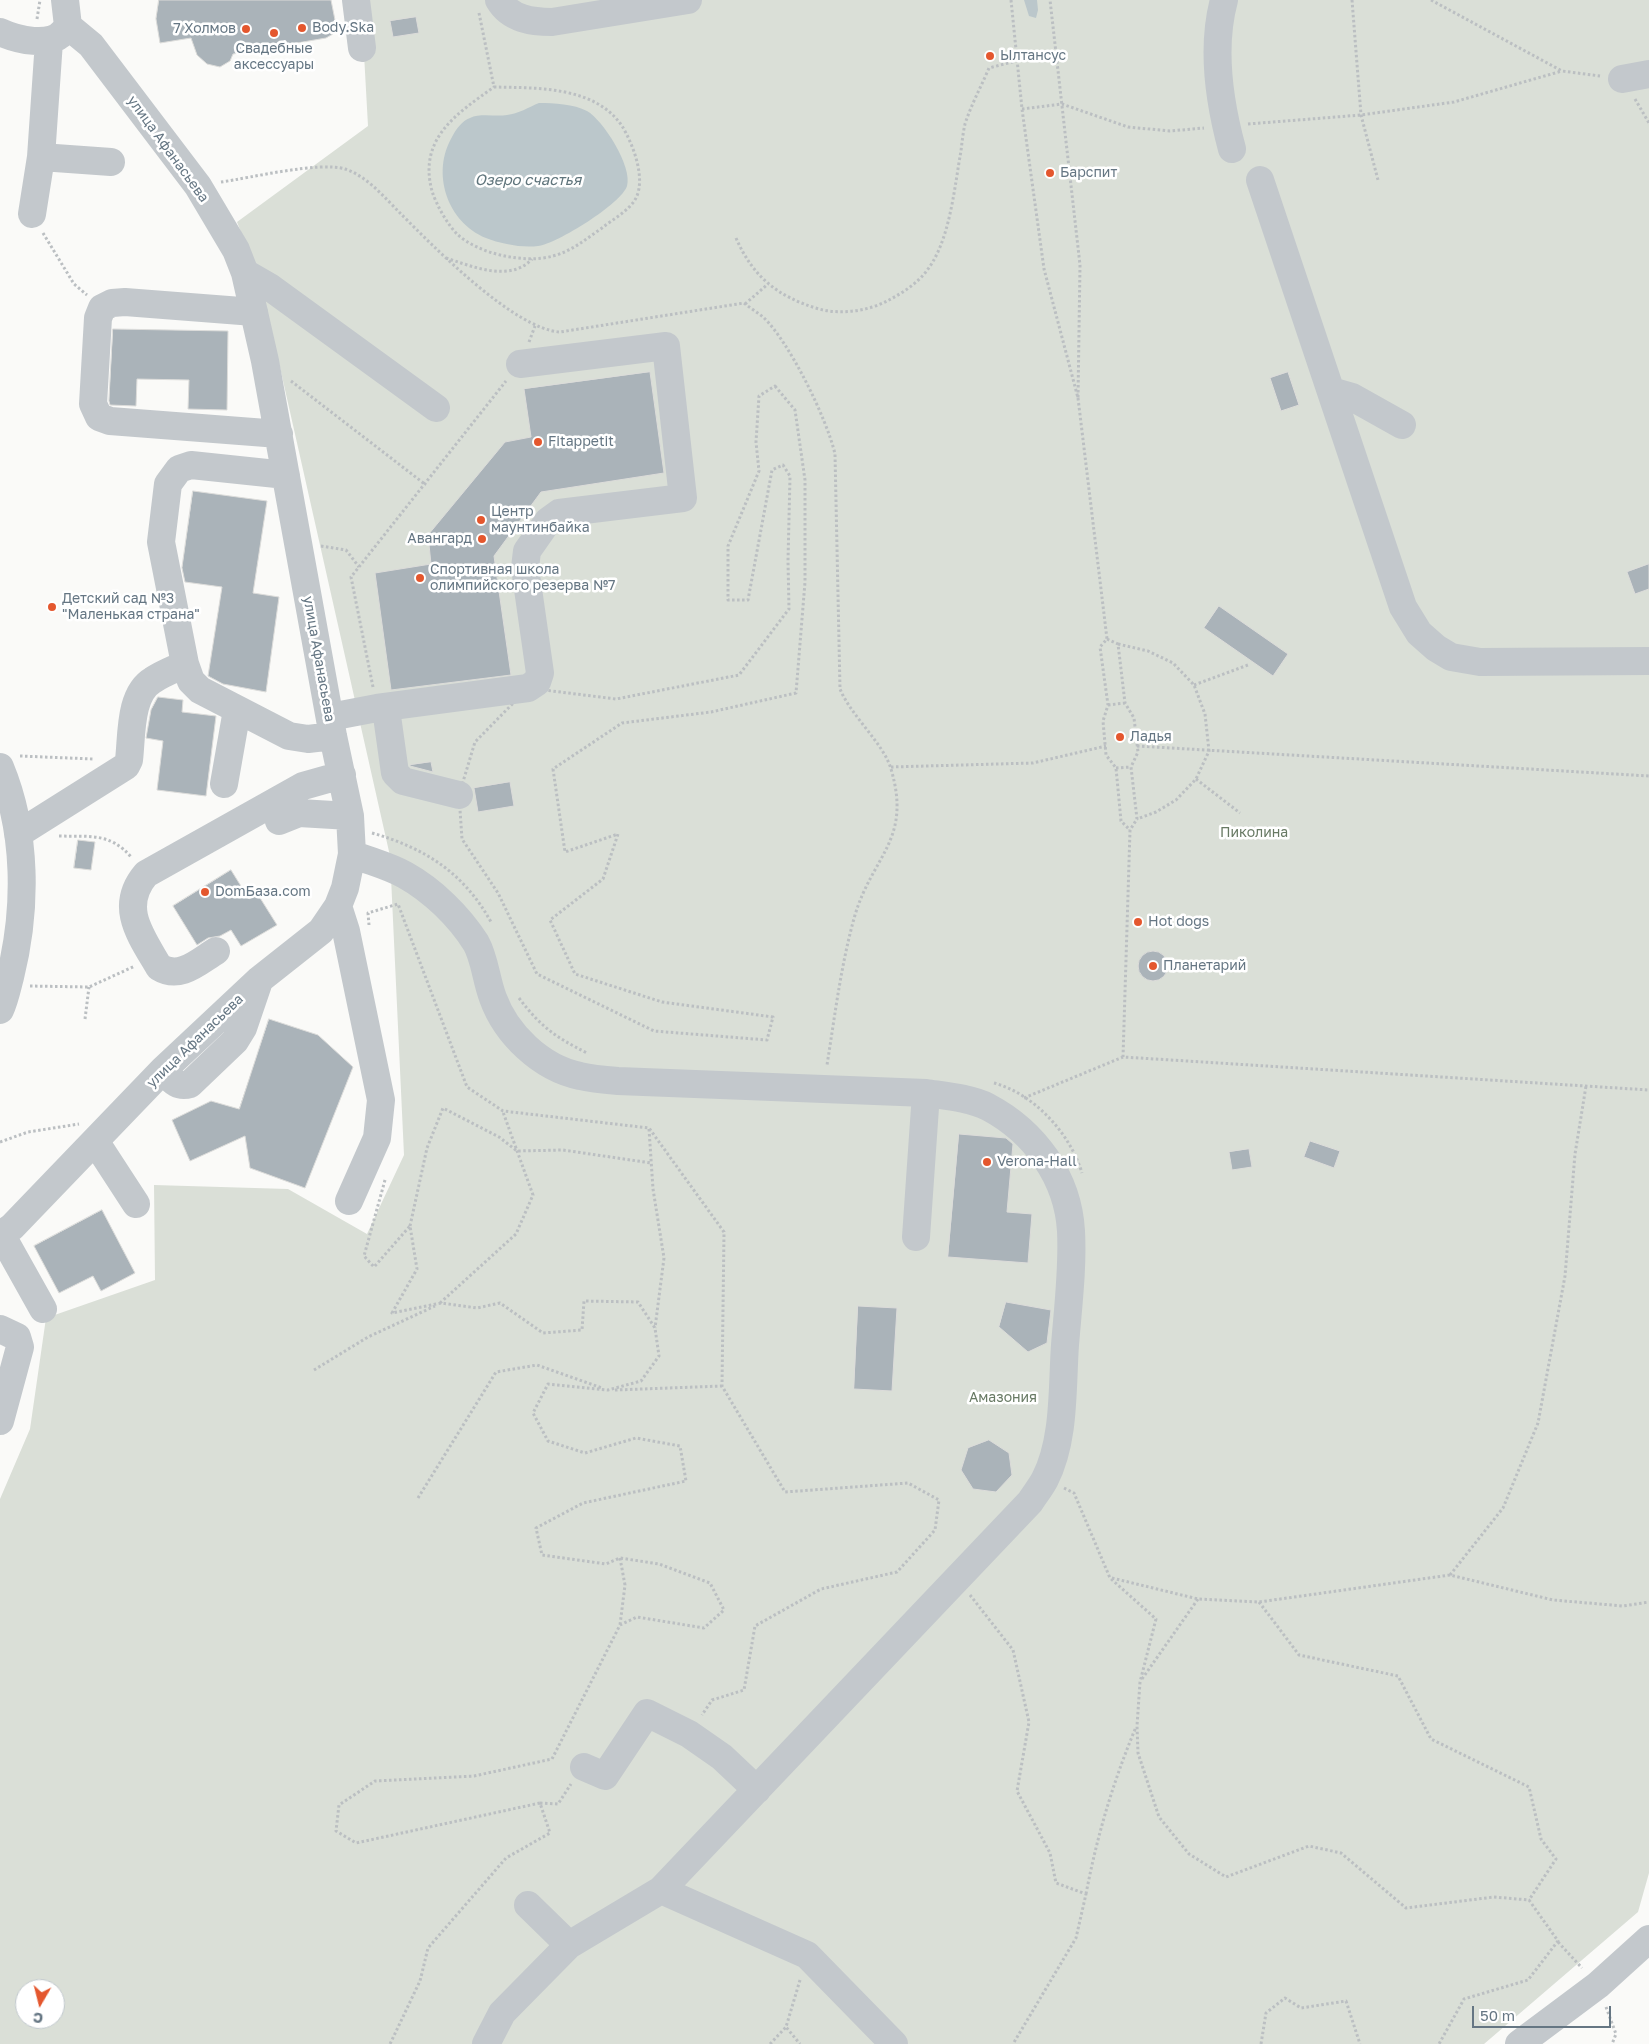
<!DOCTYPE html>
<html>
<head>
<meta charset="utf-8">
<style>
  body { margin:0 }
  #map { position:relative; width:1649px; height:2044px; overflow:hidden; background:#fafaf8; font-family:"Golos Text",sans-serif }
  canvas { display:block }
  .north { position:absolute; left:15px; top:1979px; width:50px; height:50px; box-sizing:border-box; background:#fff; border:1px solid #c1c8cd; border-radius:50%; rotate:188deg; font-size:14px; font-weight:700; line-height:20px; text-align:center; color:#657683 }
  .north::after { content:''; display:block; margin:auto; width:18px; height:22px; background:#e4572e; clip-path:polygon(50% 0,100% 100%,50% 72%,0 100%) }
  .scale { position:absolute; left:1472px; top:2006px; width:139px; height:22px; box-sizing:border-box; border:2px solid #657683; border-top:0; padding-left:6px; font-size:15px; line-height:18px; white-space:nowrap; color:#657683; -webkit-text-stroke:4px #fff; paint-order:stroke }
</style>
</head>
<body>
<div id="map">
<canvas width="1649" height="2044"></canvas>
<div class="north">С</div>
<div class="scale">50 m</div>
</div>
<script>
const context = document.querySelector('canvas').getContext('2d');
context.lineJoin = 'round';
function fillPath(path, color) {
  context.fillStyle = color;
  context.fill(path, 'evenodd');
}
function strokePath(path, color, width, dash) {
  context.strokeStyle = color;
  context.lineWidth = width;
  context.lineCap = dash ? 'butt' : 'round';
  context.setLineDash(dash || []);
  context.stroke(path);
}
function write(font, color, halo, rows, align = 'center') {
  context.font = font + ' "Golos Text",sans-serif';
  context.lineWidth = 5;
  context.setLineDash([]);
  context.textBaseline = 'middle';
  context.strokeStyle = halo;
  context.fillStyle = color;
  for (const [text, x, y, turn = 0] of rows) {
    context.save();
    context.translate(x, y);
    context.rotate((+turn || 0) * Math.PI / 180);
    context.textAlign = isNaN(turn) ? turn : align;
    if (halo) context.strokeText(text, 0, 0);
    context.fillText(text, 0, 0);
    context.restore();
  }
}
fillPath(new Path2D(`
  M361,0h1288v1873l-11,39 -154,132h-1484v-545l30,-70 16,-111 109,-38 -1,-95 134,4 79,45 37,-79 -14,-299 -129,-573 -24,-61 131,-96zM25,1989h30v30h-30z`), '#dadfd7');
fillPath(new Path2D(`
  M1024,0h13l1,10 -2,8 -7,-2z
  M539,103c15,0 35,1 48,8 16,9 46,56 40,75 -5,17 -70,58 -89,60 -16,2 -37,-2 -52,-8 -39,-16 -55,-65 -34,-101 4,-8 10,-16 18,-19 10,-5 26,-1 37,-3 11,-1 22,-8 32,-12z`), '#bbc7cb');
const building = new Path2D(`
  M159,0h172l5,25 -3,9 -7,4 -93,16 -3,7 -10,6 -13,-3 -10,-9 -6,-17 -31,5 -4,-24z
  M416,17l3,16 -26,4 -3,-16z
  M113,329l115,2 -1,79 -39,-1 1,-29 -52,-1 -1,27 -26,-1 -1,-4z
  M650,372l14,101 -123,19 -47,64 17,119 -120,15 -16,-117 56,-9 -3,-29 77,-93 26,-5 -7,-48z
  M1288,372l11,33 -18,6 -11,-33z
  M193,491l74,10 -14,92 26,4 -13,95 -43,-8 -15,-8 14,-89 -37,-5 -3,-14z
  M1649,564v25l-14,5 -8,-22z
  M1219,606l69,48 -15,22 -69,-48z
  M158,697l25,3 -1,12 34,4 -10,80 -49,-6 6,-49 -17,-3 5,-28z
  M431,762l2,10 -23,-6v-1z
  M510,782l4,24 -36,6 -4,-24z
  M78,840l17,2 -4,28 -17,-2z
  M231,870l18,29 8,-6 20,32 -36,21 -10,-16 -11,6 -12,2 -11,7 -24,-39z
  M1138 966a15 15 0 1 1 30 0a15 15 0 1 1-30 0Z
  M269,1019l49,16 35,32 -48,121 -55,-20 -5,-32 -55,25 -18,-41 39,-19 28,8z
  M959,1134l47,4 7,6 -6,68 25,2 -4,49 -80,-6z
  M1310,1141l30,10 -6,17 -30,-11z
  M1249,1149l3,18 -20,3 -3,-18z
  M102,1210l33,63 -34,18 -8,-15 -34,17 -25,-47z
  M1006,1302l45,8 -4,33 -19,9 -29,-25z
  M858,1306l39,2 -5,83 -38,-2z
  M989,1440l20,13 3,22 -16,17 -23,-3 -12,-19 7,-22z`);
fillPath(building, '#aab3b9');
strokePath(building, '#dcdcda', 1);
strokePath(new Path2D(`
  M1011,0l11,109 22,160 34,129 2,-133 -30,-265
  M1352,0l9,115 17,65
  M1431,0l131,71 38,5
  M479,13l15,74
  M37,19l3,-19
  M494,87c43,1 101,-1 128,39 11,18 24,52 14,72 -7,13 -23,21 -34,30 -16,11 -30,23 -49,28 -28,8 -75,-2 -96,-22 -10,-10 -21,-30 -25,-43 -14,-52 24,-77 62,-104z
  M1635,99l14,24
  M1022,109l40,-5 66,23 42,4 34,-3
  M1248,124l113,-9 93,-13 108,-31
  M221,182c29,-4 99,-21 124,-13 22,7 40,29 56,45 33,33 113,115 159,118l184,-29c6,5 13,9 19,14 26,24 64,102 72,137l5,235c11,27 44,55 51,80 21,71 -18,86 -36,146 -14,49 -20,100 -28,150
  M43,233l31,51 13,11
  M736,238c17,39 42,59 83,71 22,6 50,2 70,-9 13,-7 26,-15 36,-27 25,-30 29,-84 36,-122 1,-9 2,-18 4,-27 6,-19 16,-37 24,-56l27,-7
  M446,258c25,8 64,25 86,1
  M745,304l23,-20
  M529,342l6,-16
  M291,381l135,104
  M775,386l20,24 10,70v102l-9,111 -85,19 -89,11 -69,46 12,83 53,-18 -15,45 -53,41 25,54 87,28 111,15 -6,23 -113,-9 -117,-57 -39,-81 -36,-54 -3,-44 16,-53 53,-54 88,11 123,-24 50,-66 -1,-48 2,-85 -7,-11 -11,5 -24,130h-20v-54l31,-75 -3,-29 3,-46z
  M1078,398l29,241 -7,8 8,58 -5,16 3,34 10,13 5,53 9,9
  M321,546l25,4 13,17
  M1107,639l11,5 7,59 9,15 4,34 -7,15 6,52 -7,11 -7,227
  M1118,644l30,7 25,12 21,22 11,29 4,37 -13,28 -20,21 -20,12 -19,7
  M1194,685l54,-20
  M373,687l-22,-110 155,-196
  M1108,705l17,-2
  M1137,746l512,30
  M20,756l73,3
  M891,767l142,-4 73,-17
  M1116,768l15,-1
  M1196,779l44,34
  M372,833c53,15 92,40 119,89
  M59,836c31,1 51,-4 73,22
  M369,925l-1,-12 30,-9 69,183 36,24 146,17 75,104 -2,154 63,106 123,-9 31,17 -4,30 -38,42 -76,17 -66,37 -11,64 -32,10 -10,15
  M30,986l59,1 46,-21
  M519,998c21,28 36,39 68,55
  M85,1019l4,-32
  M994,1083c40,11 76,50 88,90
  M1024,1098l99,-41 526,33
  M649,1129l4,60 11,69 -9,70
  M0,1142l28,-10 51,-8
  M385,1180l-21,76 10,11 36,-41 7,43 -25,44 49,-10 36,5 23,-5 43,30 39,-3 2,-29 54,1 17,26 4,28 -18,25 -33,9 -60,-6 -15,29 15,28 37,12 51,-15 44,8 6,35 -103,22 -47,25 6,27 64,9 14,-6 39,6 51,19 14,27 -20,18 -67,-11 -17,8 -68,134 -78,17 -99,5 -36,24 -3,26 20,12 184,-40 10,30 -44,25 -78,90 -8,33 -30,63
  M410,1226l17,-78 16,-40 56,29 18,14 46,-1 88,13
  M440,1303l76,-69 17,-39 -30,-83
  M314,1370l54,-33 67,-31
  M615,1390l107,-4
  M1064,1488l10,5 36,85 46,41 -16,63 -3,44 1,27 21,64 30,37 37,23 83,-31 32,7 65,55 88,-11 35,3 29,41 -30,39 -64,19 -25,45
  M418,1498l78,-126 41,-7 65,23
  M620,1558l5,27 -5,40
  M1450,1575l53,-67 35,-85 27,-147 10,-122 11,-68
  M1112,1578l86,21 61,3 191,-27 103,25 70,6 26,-4
  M970,1595l43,55 16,72 -12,69 33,62 6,30 30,11 -10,44 -63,106
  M1259,1602l40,53 99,21 33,63 98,48 12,52 15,20 -27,41
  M1142,1679l56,-80
  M540,1803l18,1 13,-20
  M1086,1894c11,-58 27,-112 50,-167
  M1558,1942l24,26
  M800,1980l-14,47 14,17
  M1606,2007l10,27 -4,10
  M770,2044l16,-17
  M1261,2044l5,-31 19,-15 16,10 45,-7 14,43`), '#bbbfc2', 3, [2.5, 2.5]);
strokePath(new Path2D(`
  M356,0l6,48
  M499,0c11,19 33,22 53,22l136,-22
  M1224,0c-13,48 -5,101 8,149
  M0,32c17,8 51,16 64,-1
  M1622,79l27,-5
  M41,157l70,5
  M1260,180l143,427 16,26 17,15 15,9 29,5 169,-1
  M32,214l9,-57 8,-116
  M245,273l26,15 165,120
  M254,312l-129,-10 -13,1 -10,5 -4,10 -5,86 6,13 11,4 169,13
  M1331,391l21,6 50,28
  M286,475l-95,-10 -12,4 -11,15 -7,58 24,122 6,17 9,9 89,46 19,3 25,-3
  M386,709l9,64 8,8 56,14
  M330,717l47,-9 151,-20 9,-6 3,-9 -15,-105 2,-17 21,-30 11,-8 124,-15 -17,-152 -146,18
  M0,767c27,65 27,142 10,210 -3,11 -5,22 -10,33
  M224,784l13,-74
  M279,821l20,-8 51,3
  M18,834l108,-68 3,-6c3,-24 0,-66 24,-80 10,-7 22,-11 32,-16
  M352,854c17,7 37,12 53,21 27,15 54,41 71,68 9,16 10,37 17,55 13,36 48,70 87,78 12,3 25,4 38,5l308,12c20,3 44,5 62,14 47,25 80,71 83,124 2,37 -3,76 -6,114 -3,43 0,95 -20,134 -4,8 -10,15 -15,23l-369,388 -92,55 -67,68 -16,31
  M338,906l8,25 35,169 -4,38 -28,63
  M216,951c-18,11 -36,29 -57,16 -18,-31 -41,-60 -13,-93l157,-88 39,-11
  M163,1070c9,10 14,18 27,14l45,-43 8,-13 15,-44
  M95,1141l41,63
  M1,1234l42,75
  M0,1235l12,-8 151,-157 96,-90 62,-49 17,-25 7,-18 7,-34 -2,-38 -17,-80 -68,-375 -20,-88 -9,-23 -38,-64 -107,-141 -23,-19 -3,-26
  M916,1237l10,-144
  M0,1329l17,8 3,10 -20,74
  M584,1767l21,9 42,-63 42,21 33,23 35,33
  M661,1890l146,65 87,89
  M528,1905l41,40
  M1519,2044l79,-59 51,-46`), '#c3c8cc', 28);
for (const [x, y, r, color] of [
  [302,28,5,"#e4572e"],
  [246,29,5,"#e4572e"],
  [274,33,5,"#e4572e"],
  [990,56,5,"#e4572e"],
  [1050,173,5,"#e4572e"],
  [538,442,5,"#e4572e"],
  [481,520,5,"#e4572e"],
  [482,539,5,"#e4572e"],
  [420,578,5,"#e4572e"],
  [52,607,5,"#e4572e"],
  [1120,737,5,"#e4572e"],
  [205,892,5,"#e4572e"],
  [1138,922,5,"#e4572e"],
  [1153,966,5,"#e4572e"],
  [987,1162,5,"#e4572e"]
]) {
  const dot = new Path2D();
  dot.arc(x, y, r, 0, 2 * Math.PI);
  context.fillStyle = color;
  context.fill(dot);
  strokePath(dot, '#fff', 2);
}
write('14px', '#657683', '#fff', [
  ["Body.Ska",312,28],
  ["7 Холмов",236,29,"right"],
  ["Свадебные",274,49,"center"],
  ["аксессуары",274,65,"center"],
  ["Ылтансус",1000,56],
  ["Барспит",1060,173],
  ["Fitappetit",548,442],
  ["Центр",491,512],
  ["маунтинбайка",491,528],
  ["Авангард",472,539,"right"],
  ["Спортивная школа",430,570],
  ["олимпийского резерва №7",430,586],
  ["Детский сад №3",62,599],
  ["\"Маленькая страна\"",62,615],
  ["Ладья",1130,737],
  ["DomБаза.com",215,892],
  ["Hot dogs",1148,922],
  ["Планетарий",1163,966],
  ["Verona-Hall",997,1162]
], 'left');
write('14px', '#657683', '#fff', [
  ["улица Афанасьева",168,149,54],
  ["улица Афанасьева",319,659,80],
  ["улица Афанасьева",195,1041,-44]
]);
write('14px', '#687a64', '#fff', [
  ["Пиколина",1254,833],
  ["Амазония",1003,1398]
]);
write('italic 15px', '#60757c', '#fff', [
  ["Озеро счастья",528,180]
]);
</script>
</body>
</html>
